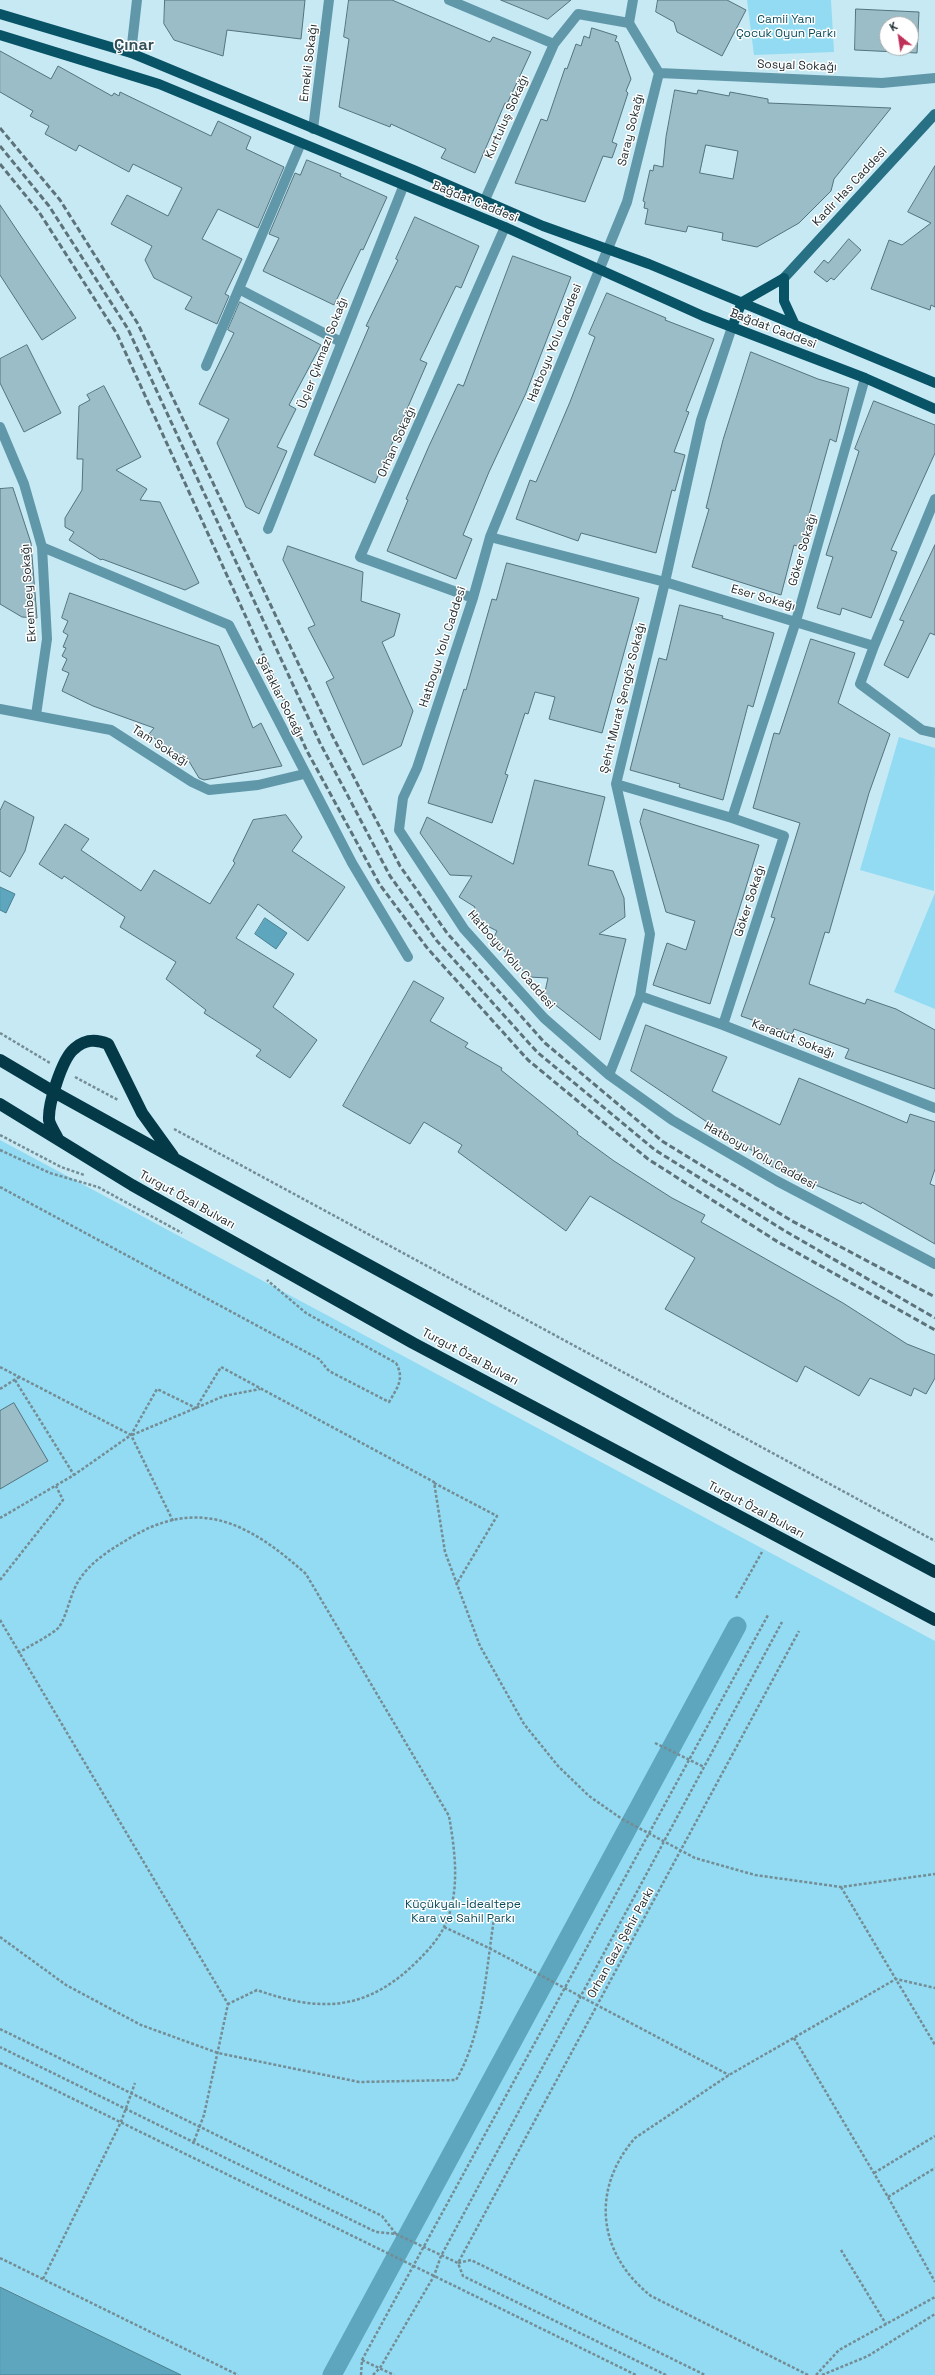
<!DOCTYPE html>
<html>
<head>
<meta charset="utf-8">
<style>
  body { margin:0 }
  #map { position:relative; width:935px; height:2375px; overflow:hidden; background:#c6e9f4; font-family:"Space Grotesk",sans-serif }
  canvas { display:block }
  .north { position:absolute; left:879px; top:16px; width:40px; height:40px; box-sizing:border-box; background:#fff; border:1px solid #a4a9ab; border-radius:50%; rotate:330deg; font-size:11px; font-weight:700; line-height:16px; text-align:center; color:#1c292d }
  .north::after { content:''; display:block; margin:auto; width:14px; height:18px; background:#bf3058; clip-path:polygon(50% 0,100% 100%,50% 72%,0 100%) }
</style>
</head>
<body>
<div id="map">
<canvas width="935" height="2375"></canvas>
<div class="north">K</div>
</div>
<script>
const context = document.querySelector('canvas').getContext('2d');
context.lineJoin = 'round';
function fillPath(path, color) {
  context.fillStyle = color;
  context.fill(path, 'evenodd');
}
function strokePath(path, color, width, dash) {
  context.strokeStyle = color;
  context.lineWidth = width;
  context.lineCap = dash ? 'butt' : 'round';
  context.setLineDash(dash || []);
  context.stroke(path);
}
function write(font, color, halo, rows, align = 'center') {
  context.font = font + ' "Space Grotesk",sans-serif';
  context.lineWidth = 3;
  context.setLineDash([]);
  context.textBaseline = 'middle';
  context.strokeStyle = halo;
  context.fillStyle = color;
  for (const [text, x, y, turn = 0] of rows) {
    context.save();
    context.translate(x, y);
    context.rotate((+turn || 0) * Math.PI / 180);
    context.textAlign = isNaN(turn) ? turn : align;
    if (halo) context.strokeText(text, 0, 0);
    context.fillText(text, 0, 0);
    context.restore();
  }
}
fillPath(new Path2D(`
  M747,0h84l3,52 -80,3z
  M899,737l36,11 -1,143 -74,-21z
  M935,893v116l-41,-17z
  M0,1140l935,501v734h-754l-181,-89z`), '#92dbf2');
const water = new Path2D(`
  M0,887l15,7 -9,19 -6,-3z
  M265,918l22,15 -11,16 -21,-15z
  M0,2287l181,88h-181z`);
fillPath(water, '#5da6bd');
strokePath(water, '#4a8092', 1);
strokePath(new Path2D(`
  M332,2375l405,-749`), '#5da6bd', 19);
const building = new Path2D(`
  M165,0h140l-4,39 -74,-9 -4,26 -49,-16 -10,-16z
  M349,0h43l98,42 3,-5 38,15 -24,52 -2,-1 -30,70 -34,-15 5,-9 -55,-25 -1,3 -51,-20 10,-68 -5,-2z
  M501,0h70l-23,19z
  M658,0h69l19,10 -24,46 -45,-24 -3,-10 -18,-10z
  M856,9l63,3 -2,41 -62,-3zM887,24h24v24h-24z
  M592,28l25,8 -2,5 3,1 13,37 -5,12 2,2 -16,49 5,2 -5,14 -9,-2 -18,46 -70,-19 26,-64 6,2 18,-53 2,1 9,-25 5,2 3,-10 5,2z
  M0,51l51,28 7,-13 54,30 2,-3 5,3 1,-4 91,44 7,-15 33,16 -5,12 38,18 -26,61 -40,-19 -16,30 40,20 -17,35 4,2 -12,28 -32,-15 7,-12 -38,-19 -9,-18 7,-14 -41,-22 16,-29 41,21 14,-28 -49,-24 -4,8 -50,-27 -3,6 -31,-17 4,-8 -19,-10 3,-5 -33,-19z
  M675,90l22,4 1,-4 31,6 1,-4 38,7v4l123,5 -57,71 -3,12 -32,32 -42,24 -35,-7 1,-7 -35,-7 -2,6 -41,-8 3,-15 -4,-1 1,-6 -2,-1 7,-31 3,1 1,-6 9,2 3,-30zM706,145l32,6 -5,28 -33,-6z
  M307,160l34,14 -1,2 47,21 -24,53 -2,-1 -27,56 -71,-34 16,-33 -10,-4 26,-61 5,2z
  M935,166v141l-4,-2 -1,5 -59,-21 18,-49 13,5 29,-22 -23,-11z
  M0,205l76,113 -34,22 -42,-65z
  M415,217l64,29 -18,42 -5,-2 -36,74 7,3 -52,120 -61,-28 55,-128 -3,-1 32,-66 -2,-1z
  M849,239l12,11 -27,30 -3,-2 -4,4 -13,-10 10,-12 4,3z
  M513,256l58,21 -45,116 -37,79 -26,63 9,4 -16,40 -69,-28 21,-51 -2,-1 23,-53 29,-62 5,2z
  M607,293l59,25 -1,2 49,19 -28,72 3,1 -15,40 11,3 -10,36 -3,-1 -16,63 -75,-20 -3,8 -62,-22 14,-39 6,2 34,-80 25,-65 -6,-3z
  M240,302l81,43 -32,60 7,4 -19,38 10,4 -28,63 -13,-7 -29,-64 12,-24 -30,-15 35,-71 -6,-3z
  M27,345l34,68 -37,19 -24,-49v-24z
  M751,352l67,27 31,9 -13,54 -6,-3 -30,108 -6,-2 -13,50 -89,-28 17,-58 -3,-1 17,-68z
  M104,386l37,71 -25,13 31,19 -7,11 20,2 39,81 -14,7 -83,-31 -1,1 -32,-20 5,-8 -9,-5v-9l17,-28 1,-31h-6l2,-53 11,-6 -3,-5z
  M874,401l61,24v28l-44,97 6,2 -26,66 -29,-10 -2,7 -23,-7 16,-51 -7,-2 33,-104 -4,-2z
  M13,488l18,55 6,75 -15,-1 -22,-13v-115z
  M935,545v90l-5,-2 -22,45 -24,-13 20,-44 -4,-1z
  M288,546l75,26 -2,29 39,13 -6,22 -12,6 31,69 -12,35 -38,19 -37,-83 8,-4 -26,-50 7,-3 -32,-65z
  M507,563l132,35 -37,135 -53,-14 6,-22 -20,-5 -7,22 -3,-1 -20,61 3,1 -16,48 -64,-20 36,-114 2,1 26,-91 4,1z
  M70,593l149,53 34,82 8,-5 21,43 -78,14 -5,-2 -12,-20 -4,2 -34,-26 5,-6 -61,-22 -31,-15 7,-18 -7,-3 5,-11 -5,-3 4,-8 -3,-1 5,-12 -5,-3 5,-11 -6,-3z
  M680,605l43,11 -1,2 52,15 -21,74 -5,-2 -25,95 -44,-13 1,-3 -50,-14 29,-112 7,2z
  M811,639l44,14 -17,50 52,31 -21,59 -40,140 -4,-1 -16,52 56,20 2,-5 29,10 39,21v59l-90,-31 4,-9 -55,-20 -2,5 -51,-18 34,-98 -4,-1 29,-94 -47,-15 21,-75 5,1z
  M535,780l70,17 -17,68 25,6 11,27 1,19 -26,17 27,5 -26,101 -56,-44 4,-18 -19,-1 -36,-38 4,-8 -27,-14 5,-10 -16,-10 13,-21 -22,-1 -30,-42 7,-16 86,47z
  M5,801l29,16 -9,34 -15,26 -10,-6v-60z
  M644,809l115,36 -49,159 -57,-19 14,-42 19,7 9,-29 -29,-9 -26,-90z
  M286,815l16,22 -10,14 53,36 -37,54 -50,-37 -22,34 58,36 -21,33 44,33 -27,38 -34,-22 5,-6 -57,-37 2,-3 -40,-31 10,-17 -56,-35 5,-10 -61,-41 -2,3 -23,-15 26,-40 24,15 -8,11 60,41 13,-21 56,34 25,-41 -2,-2 20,-41z
  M414,981l30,17 -14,23 38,22 -3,4 37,21 -1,2 77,62 -1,2 37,27 58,37 33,17 -4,7 142,81 64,41 28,11v23l-9,16 -12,-6 -3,8 -41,-18 -11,18 -54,-30 -8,16 -132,-73 30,-51 -105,-62 -24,35 -108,-79 4,-7 -38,-23 -14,22 -67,-38z
  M646,1025l81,32 -15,34 68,34 19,-47 108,45 3,-9 25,8v47l-5,15 5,2v58l-73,-42 -1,2 -98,-41 2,-6 -57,-29 2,-4 -79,-53z
  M14,1403l34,58 -48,28v-78z`);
fillPath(building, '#9bbdc8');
strokePath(building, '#54737d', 1);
strokePath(new Path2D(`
  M0,1033l50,30
  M75,1077l43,23
  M174,1129l761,412
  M0,1135l61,32 23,8
  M0,1150l50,23 48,14 84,46
  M0,1187l319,172 10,12 60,31c8,-14 16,-23 7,-39l-90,-50 -39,-33
  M0,1367l131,68 -57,40 -74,43
  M15,1380l59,95
  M0,1389l19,-12
  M132,1435l92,-39 36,-7
  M434,1483l63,33 -41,69
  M173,1521l-42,-86 26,-46 39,19 25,-41 213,115 11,70 35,94 44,78 34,42 31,30 33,23 73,39 60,17 86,12 94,-13
  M0,1580l63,-80 -7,-14
  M736,1598l26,-46
  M0,1620l228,384 -24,111 -11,29
  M18,1653c8,-5 37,-20 41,-26 8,-11 11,-33 20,-47 11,-17 29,-29 46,-39 72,-46 123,-19 181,33l143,242c6,35 12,77 -5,111 -7,15 -23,31 -35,42 -48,43 -93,42 -152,21l-29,14
  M655,1743l49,24
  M841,1887l94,158
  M444,1927l45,21 240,127
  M0,1937l66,48 75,40 77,28 141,29 97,-2c27,-46 30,-110 38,-161
  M0,2029l382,187 14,18 -20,-2 -376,-185
  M794,2038l94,159 47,85
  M0,2063l636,312
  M874,2173l61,-37
  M888,2197l47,-29
  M396,2234l62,29 341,-632
  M841,2250l45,74
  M0,2258l238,117
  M43,2279l78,-157 14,-39
  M362,2360l32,15
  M361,2375l1,-15 406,-745
  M373,2375l7,-7 54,-92 7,-20 341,-634
  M666,2375l-203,-99 -5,-13 13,-3 234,115
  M808,2375l-157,-79c-53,-42 -61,-106 -16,-158l94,-63 167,-96 39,9
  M816,2375l23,-25 96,-53
  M822,2375l46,-19 67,-42`), '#748c94', 2.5, [3, 2]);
strokePath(new Path2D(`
  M239,289l102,53`), '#6198a9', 10);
strokePath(new Path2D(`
  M449,0l105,44 24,-30 51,9
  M633,0l-4,23 30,50 -32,129 -137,335 -17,61 -56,170 -14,30 -4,32 65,99 80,89 65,57 63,45 105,61 158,83
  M131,53l6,-53
  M659,73l223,10 53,-5
  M313,129l16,-129
  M484,202l70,-158
  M206,366l95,-223
  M0,427l24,57 18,63 5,92 -11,76
  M268,529l135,-342
  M490,537l175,45 209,64 61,-147
  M42,547l187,78 123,238 56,94
  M473,598l-113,-41 145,-330
  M874,646l-14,38 62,46 13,3
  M0,709l111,21 81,52 17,8 49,-5 46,-11
  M616,784l116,34 52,18 -61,189
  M732,818l64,-197 69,-243
  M640,996l83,29 212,83
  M609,1075l31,-79 10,-62 -34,-150 49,-202 36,-162 31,-93`), '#6198a9', 10);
strokePath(new Path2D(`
  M784,278l151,-164`), '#287084', 10);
strokePath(new Path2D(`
  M0,14l131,39 283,117 129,56 106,38 286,119
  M0,35l159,49 346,143 198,89 162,62 70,31
  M732,327l10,-25 42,-24v23l11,24`), '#085365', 10);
strokePath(new Path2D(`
  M0,1060l54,32 121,67 561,307 199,106
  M0,1104l132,81 281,158 522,277
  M58,1139c-2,-5 -8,-13 -9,-19 -1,-16 13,-61 25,-71 11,-10 22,-10 34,-5l34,69 31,43`), '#043947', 12);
strokePath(new Path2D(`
  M0,128l60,72 78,124 194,411 68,131 47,67 98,110 117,98 130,80 143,76
  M0,146l49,60 79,123 192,414 70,133 47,65 100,111 118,98 130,81 150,87
  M0,164l39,48 78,122 190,417 73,134 48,64 100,111 120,99 130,83 157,88`), '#5d7279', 3, [6, 3]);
write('12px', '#0b4c5d', '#fff', [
  ["Camii Yanı",786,20],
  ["Çocuk Oyun Parkı",786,34],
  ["Küçükyalı-İdealtepe",463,1905],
  ["Kara ve Sahil Parkı",463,1919]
]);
write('12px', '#1c292d', '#fff', [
  ["Emekli Sokağı",309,63,-83],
  ["Sosyal Sokağı",797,66,2],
  ["Kurtuluş Sokağı",507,117,-66],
  ["Saray Sokağı",631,130,-76],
  ["Kadir Has Caddesi",850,187,-47],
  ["Bağdat Caddesi",475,202,22],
  ["Bağdat Caddesi",773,329,21],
  ["Hatboyu Yolu Caddesi",555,343,-68],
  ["Üçler Çıkmazı Sokağı",323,353,-69],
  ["Orhan Sokağı",397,442,-66],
  ["Göker Sokağı",803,550,-74],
  ["Ekrembey Sokağı",29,593,-94],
  ["Eser Sokağı",763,598,16],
  ["Hatboyu Yolu Caddesi",443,647,-72],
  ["Şafaklar Sokağı",280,697,63],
  ["Şehit Murat Şengöz Sokağı",623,698,-76],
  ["Tam Sokağı",160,746,33],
  ["Göker Sokağı",750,901,-72],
  ["Hatboyu Yolu Caddesi",511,960,49],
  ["Karadut Sokağı",793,1039,21],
  ["Hatboyu Yolu Caddesi",760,1156,29],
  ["Turgut Özal Bulvarı",187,1200,29],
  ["Turgut Özal Bulvarı",470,1357,28],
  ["Turgut Özal Bulvarı",756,1510,28],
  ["Orhan Gazi Şehir Parkı",621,1943,-61]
]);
write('bold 16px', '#32515a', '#fff', [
  ["Çınar",134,46]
]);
</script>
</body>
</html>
